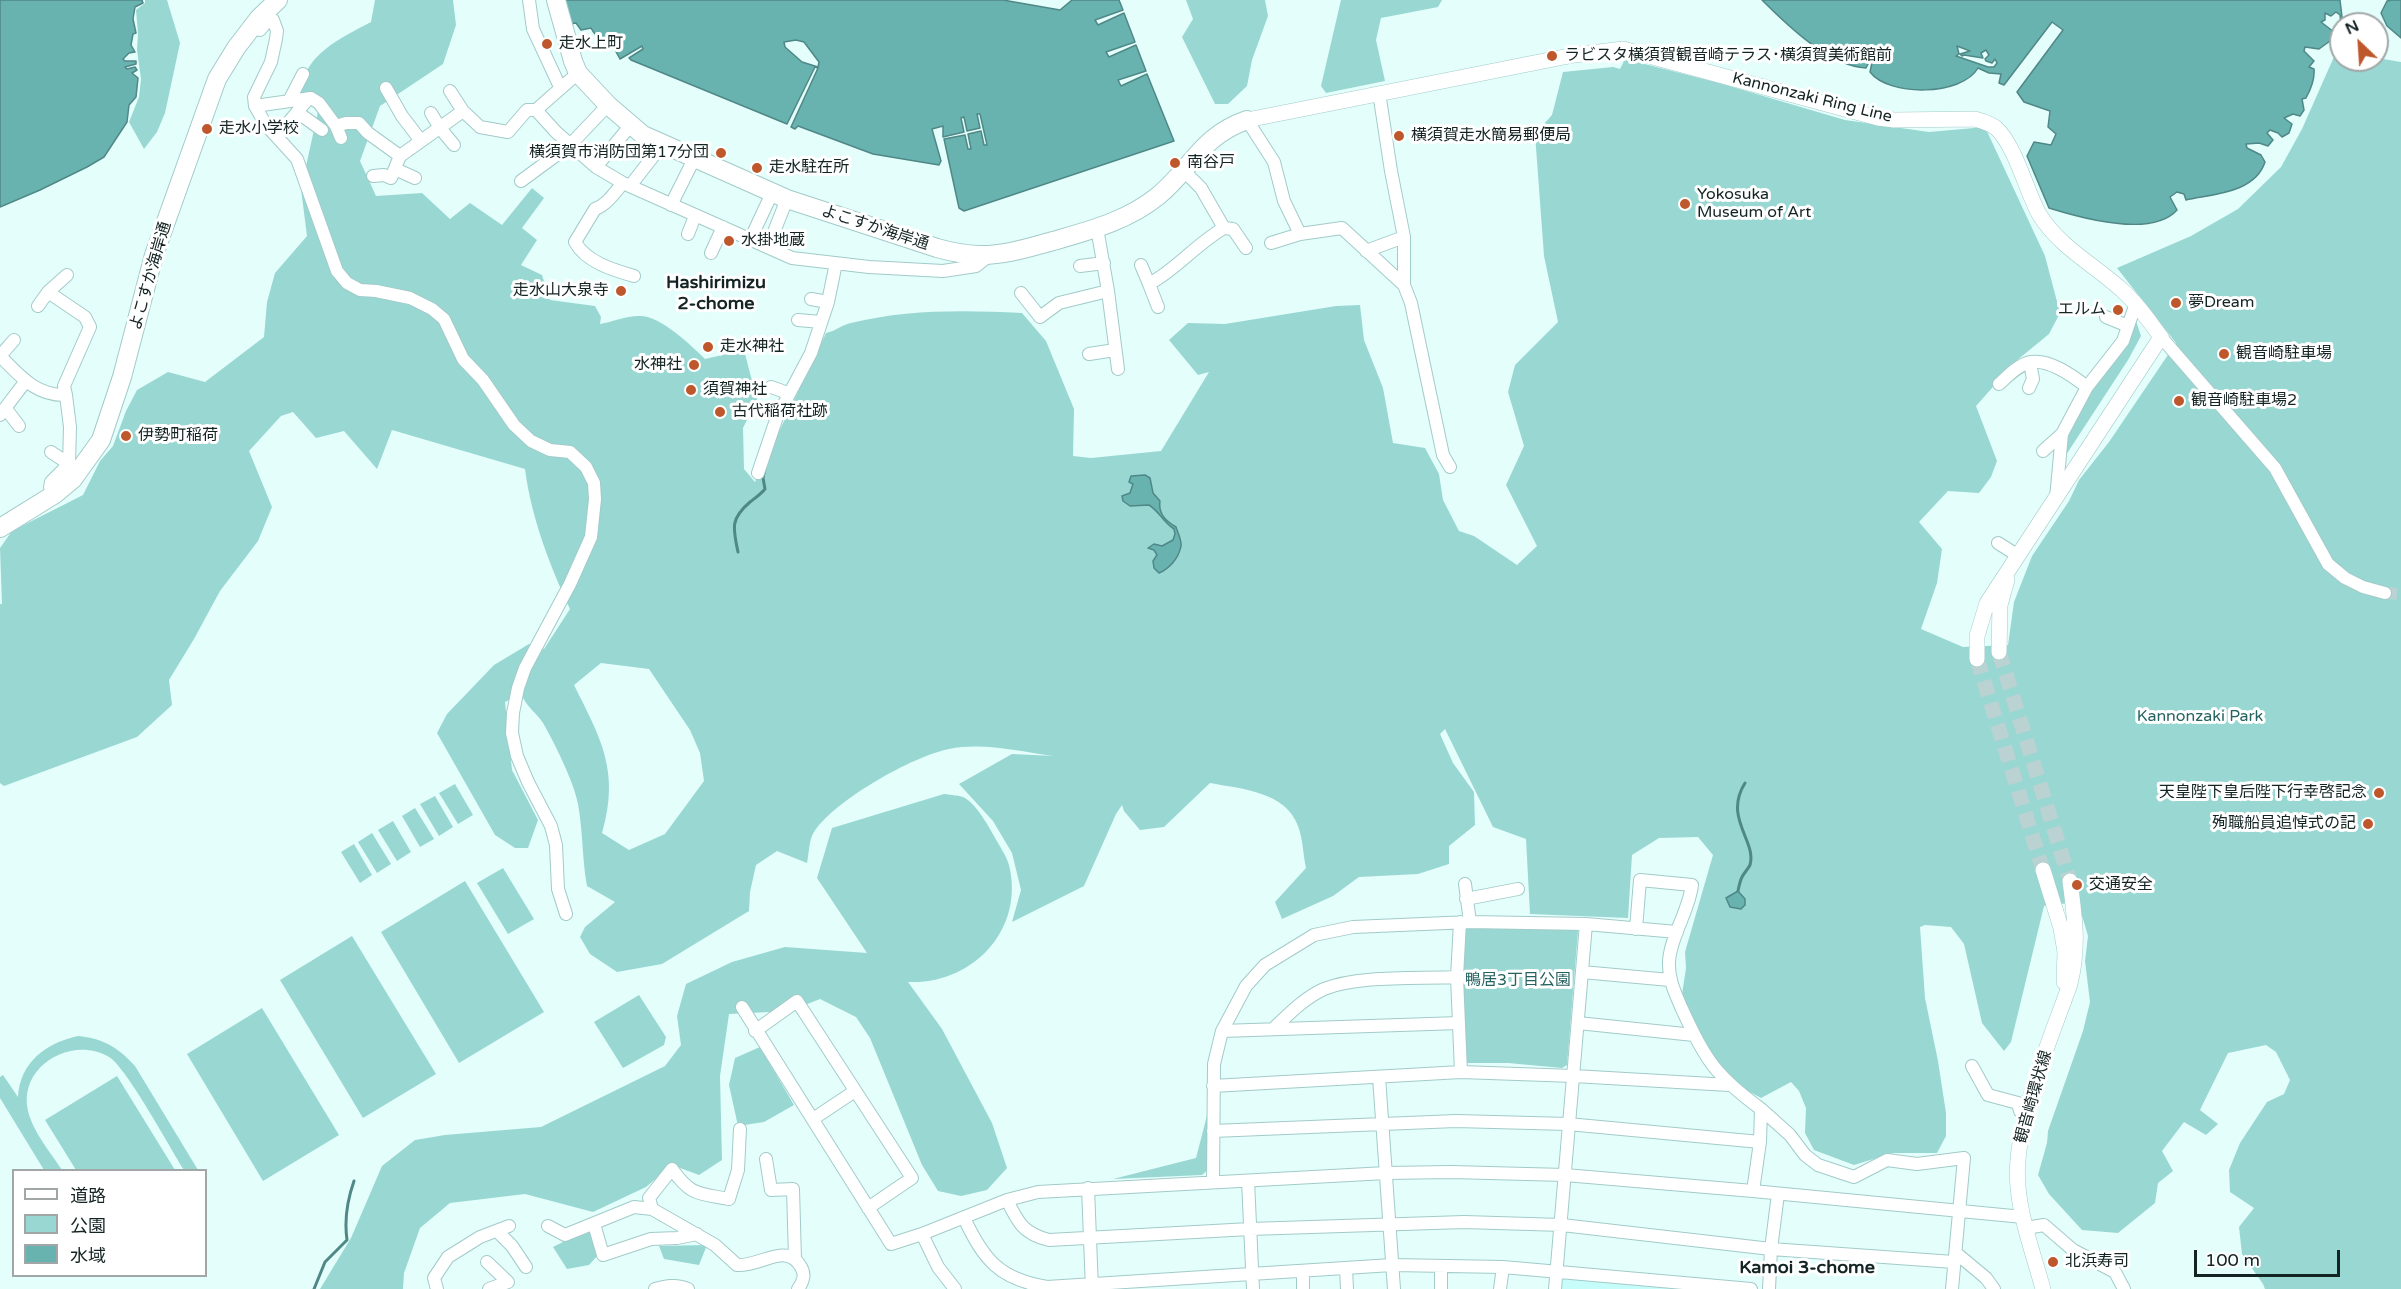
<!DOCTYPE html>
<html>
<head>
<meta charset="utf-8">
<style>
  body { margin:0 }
  #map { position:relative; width:2401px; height:1289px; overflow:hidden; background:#e4fefc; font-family:"Varela Round","Noto Sans JP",sans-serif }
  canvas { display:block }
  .legend { position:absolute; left:12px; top:1169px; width:195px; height:108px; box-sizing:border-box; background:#fff; border:2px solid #a1a7a7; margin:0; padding:8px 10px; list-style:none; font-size:18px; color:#142423 }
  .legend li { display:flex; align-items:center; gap:12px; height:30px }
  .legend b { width:30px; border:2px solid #a1a7a7 }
  .north { position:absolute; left:2329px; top:12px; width:60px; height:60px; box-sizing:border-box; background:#fff; border:2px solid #a1a7a7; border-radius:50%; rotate:335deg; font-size:16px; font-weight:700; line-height:24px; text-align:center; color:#142423 }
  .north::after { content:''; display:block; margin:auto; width:21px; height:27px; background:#be582c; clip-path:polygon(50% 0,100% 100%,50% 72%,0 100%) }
  .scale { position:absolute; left:2194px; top:1250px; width:146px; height:27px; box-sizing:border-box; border:3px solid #142423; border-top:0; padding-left:8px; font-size:18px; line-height:21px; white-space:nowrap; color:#142423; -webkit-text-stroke:4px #fff; paint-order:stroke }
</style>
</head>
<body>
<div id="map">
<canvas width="2401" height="1289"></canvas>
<ul class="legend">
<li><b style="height:8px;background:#fff"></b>道路</li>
<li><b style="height:16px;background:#99d7d3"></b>公園</li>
<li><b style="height:16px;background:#68b3b0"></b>水域</li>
</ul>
<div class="north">N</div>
<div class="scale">100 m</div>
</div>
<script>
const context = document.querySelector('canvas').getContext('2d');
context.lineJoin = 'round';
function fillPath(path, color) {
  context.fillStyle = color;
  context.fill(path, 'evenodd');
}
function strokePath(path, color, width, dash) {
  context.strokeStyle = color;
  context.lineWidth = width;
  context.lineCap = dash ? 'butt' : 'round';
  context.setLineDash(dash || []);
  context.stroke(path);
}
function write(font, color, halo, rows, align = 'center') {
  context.font = font + ' "Varela Round","Noto Sans JP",sans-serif';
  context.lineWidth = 6;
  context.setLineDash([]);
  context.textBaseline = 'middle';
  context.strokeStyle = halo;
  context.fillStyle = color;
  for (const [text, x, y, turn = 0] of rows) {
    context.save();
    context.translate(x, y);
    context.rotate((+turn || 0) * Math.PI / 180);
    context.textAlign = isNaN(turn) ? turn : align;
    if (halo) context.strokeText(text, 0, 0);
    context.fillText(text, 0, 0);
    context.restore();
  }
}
fillPath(new Path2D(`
  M1557,1272l155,17h-156z`), '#c6fcf9');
fillPath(new Path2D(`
  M145,0h22l13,43 -15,70 -8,19 -13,17 -15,-27 10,-25 2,-18 -4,-29 1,-16 -2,-24 9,-7z
  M375,0h78l3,25 -13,39 -63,42 -20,55 16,35 46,-3 28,26 20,-16 32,22 30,-37 12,10 -22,30 15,12 -16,25 21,10 8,25 45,6 6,11 -1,7c12,-2 26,-8 38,-8 21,-2 53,29 67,43l39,-9 13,50 -14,28 1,41 11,13 71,-149c10,-2 15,-8 25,-10 56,-14 114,-13 171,-10l24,28 28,68 -1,47 18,2 70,-7 48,-79 -11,3 -29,-35 19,-17 37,1 111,-18 24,-1 4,35 19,48 10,55 32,5 14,26 4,26 16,31 15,5 43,29 20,-19 -31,-61 18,-39 -16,-54 7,-27 43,-43 -14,-66 -9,-122 17,-19 11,-43 50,-5 7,2 5,-10 94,24 126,37 84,12 56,-5 60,129 15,57 -11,21 -33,27 -40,45 21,55 -6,16 -12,16 -31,-2 -29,31 23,27 -5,34 -16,46 42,18 45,-2 6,-43 18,-46 37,-55 10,-21 30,-38 67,-99 -59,-75 74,-32 47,-27 43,-42 21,-38 35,-79 4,1v9h36v-2l24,4v1227h-136l-2,-5 -21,-30 -3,-27 15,-19 -24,-16 -1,-22 11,-27 27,-41 17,-8 6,-14 -14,-28 -10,-7 -38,8 -28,57 18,14 -12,11 -22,-13 -22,29 11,20 -15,12 -3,20 -37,30 -36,-3 -33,-36 -11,-19 9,-32 1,-12 35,-100 7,-29 -5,-41 3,-25 -10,-34 -34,4 -33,136 -7,9 -22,-28 -18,-79 -13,-17 -26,-2 -5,2 5,71 13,63 8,52v23l-9,17h-44l-39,12 -40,-15 -9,-17 1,-25 -7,-17 -8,-9 -30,16 -37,-20 -43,-77 5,-33 -1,-16 28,-97 -15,-18 -39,1 -27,17 -4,63 -98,-4 -4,-75 -33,-12 -48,-98 -5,5 13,29 21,29 1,33 -26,21v18l-31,10 -59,3 -26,19 -51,23 -7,-17 31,-34c-3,-13 -3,-29 -8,-42 -13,-35 -57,-37 -88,-43l-46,44 -24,3 -16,-19 -2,-6 -6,9 -32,72 -72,36 9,-32 -9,-37 -19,-32 -34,-37 53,-30 42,2c-34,-4 -70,-14 -105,-7 -36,7 -114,51 -135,83 -5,7 -5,22 -7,31l-30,-12 -21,14 -6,27 -1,19 -87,53 -45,8 -27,-18 -10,-17 5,-10 30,-25 -28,-16c-5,-27 -4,-55 -9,-82 -4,-22 -24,-62 -35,-81 -7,-11 -15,-14 -22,-29l-16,8 7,68 26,50 -10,28h-13l-20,-13 -58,-102 10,-19 47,-49 35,-21 15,5 26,-40c-20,-43 -39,-92 -45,-140l-133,-39 -15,39 -33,-38 -28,7 -23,-26 -12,4 -32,35 23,56 -14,34 -38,50 -26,48 -25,41 3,25 -35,32 -133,49 -4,-3v-179h2l-2,-56 12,-17 71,-36 17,-34 13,-15 13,-35 11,-21 31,-18 37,10 59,-45 3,-35 8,-29 32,-37 -6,-47 18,-82 -18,-13c1,-39 40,-56 70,-72zM601,663l48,6 41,61 10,23 4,28 -39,53 -36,16 -27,-17c18,-62 -1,-94 -28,-148z
  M1186,0h79l3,16 -16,44 -5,26 -19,18h-13l-33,-67 11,-18z
  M1341,0h101l-4,7 -57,11 -5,22 9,41 -59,12 -5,-7z
  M2136,321l5,15 -13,24 -62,95 -1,-21 28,-49z
  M455,784l18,31 -15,9 -19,-31z
  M944,794c6,1 13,1 19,3 12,5 25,28 31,39 5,9 12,19 15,29 16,65 -37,120 -101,117l34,47 50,94 15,45 -20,22 -26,6 -23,-5 -16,-26 -52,-127 -14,-21 -36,-18 -30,12 -61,3 -9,62 2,84 -23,15 -27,-10 -26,22 -53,25 -68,-18 -75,9 -30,25 -16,45 -1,16h-83l31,-51 31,-72 33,-26 30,-5 96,-8 124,-61 16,-21 -4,-29 9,-32 46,-22 53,-15 82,6 -50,-75 15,-50z
  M435,796l18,31 -14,9 -19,-32z
  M415,808l19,31 -14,8 -18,-31z
  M393,821l18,31 -14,9 -19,-31z
  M372,833l19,31 -14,9 -19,-31z
  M354,844l18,31 -12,8 -19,-31z
  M503,868l31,51 -26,15 -31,-51z
  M465,881l79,131 -85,51 -78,-131z
  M1462,926l113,2 3,3 -11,134 -5,3 -54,-5h-41l-8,-134z
  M352,936l84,138 -73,44 -83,-138z
  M639,995l27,42 -2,8 -41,23 -29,-46z
  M262,1008l77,127 -76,46 -76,-127z
  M78,1036c25,2 41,12 57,30l63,104h-14c-14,-22 -57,-102 -75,-113 -37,-22 -91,9 -81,54 5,21 23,42 34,59h-18l-44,-72v-21l3,-2 15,22c2,-35 28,-54 60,-61z
  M760,1047l34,58 -30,17 -26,4 -9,-41 6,-27z
  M117,1076l58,94h-99l-31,-50z
  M1210,1104v64l-8,7 -89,4 83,-21z
  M591,1228l8,26 -10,11 -22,4 -14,-22z
  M707,1245l-8,20 -35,-6 -5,-13z`), '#99d7d3');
const water = new Path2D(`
  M0,0h142l1,3 -8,4 -2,12 3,14 -3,1 -2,11 4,7 -6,1 -6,6 2,2h11v3l-11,3 2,2 8,-2 2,3 -5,3 6,5 -2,19 -7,8 -2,17 -23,35 -17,10 -47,23 -40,17z
  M564,0h439l57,10 12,-10h47l4,10 -28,10 3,5 26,-12 11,29 -29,10 3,5 27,-12 10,26 -28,9 3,6 26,-12 27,67 -210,70 -5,-3 -15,-69 21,-4 3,14h3l-3,-15 13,-3 3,14h3l-7,-31h-3l3,14 -13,3 -3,-14 -3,1 3,14 -21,5v-11l-11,3 9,32 -2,4 -66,-11 -75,-28 -3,3 -4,-2 27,-59 -3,-1 -28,57 -156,-64 -2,-2 14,-9 -1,-3 -22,13 -5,-9 5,-4 -3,-5c-12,6 -20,-2 -26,-13l-10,2 -5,-7 -6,1zM796,40l8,2 15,20 -1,5 -16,-5 -17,-15 -1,-5z
  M1762,0h578l2,17 3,4 -1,3h-3l-1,-9 -4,-3 -5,4 -6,-3v7l-4,2 13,10 -4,9 -11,8 -14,-2 -1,4 10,10 -5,6 5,2c1,11 -3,20 -8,29l-4,1 2,11 -4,6 -7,-2 -9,4 8,6 -3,9 -7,4 -4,-4 -8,-3 -3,3 6,7 -5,6 -9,-3 -13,1 1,4 14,7 4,7c-10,31 -52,32 -79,38l-2,-6 -7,-2 -7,5 7,13c-25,28 -96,8 -128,-2l-22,-52 7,-14 17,3 5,-11 -8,-7 2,-16 -26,-9 -7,-10 46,-62 -11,-8 -48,63 -5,-2 2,-9 -12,-1 -11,-5c-16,28 -89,29 -108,4l4,-19 -7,-3 3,10 -4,8c-37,-2 -79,-43 -104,-68zM1957,46l13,5 -10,3 2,2 2,-1 19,3 -2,-5 5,-3 3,5 -4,4 1,2 6,2 3,-4 2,4 -3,4h-6l-32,-11 3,-2z
  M2391,0h10v38l-14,-12 -6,-13 6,-12z
  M1145,475l5,3 3,15 7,8c-2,13 6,20 16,26 2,6 6,14 5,19 -2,12 -12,23 -22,27l-5,-5 -1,-7 4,-6 -3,-5 -6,-2 6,-4 8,2 11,-6 2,-6 -1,-5c-11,-7 -14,-17 -25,-24l-19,1 -7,-5 -1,-5 8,-3 3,-9 -4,-2 2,-6z
  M1738,891l7,8v6l-4,4 -11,-2 -4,-9z`);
fillPath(water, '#68b3b0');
strokePath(water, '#4f8886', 1.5);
strokePath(new Path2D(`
  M784,415l7,-13
  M738,552c-5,-24 -8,-33 12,-50 5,-4 10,-7 15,-13l-2,-11 2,-9
  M1738,891c1,-5 2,-10 4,-14 2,-4 6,-8 8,-12 7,-24 -27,-47 -5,-82
  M314,1289l11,-27 22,-22c-3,-21 0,-39 7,-59`), '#4f8886', 3);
strokePath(new Path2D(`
  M2385,593l16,1`), '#bad2d1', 12, [12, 6]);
strokePath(new Path2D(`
  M1999,652l71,229
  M1977,659l66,211`), '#bad2d1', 15, [15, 8]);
const minor = new Path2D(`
  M529,0l4,29 27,58
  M260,30l8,-10h5l4,11 -1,8 -5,23 -17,35 1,9 11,19 31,34 40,112 10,12 13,7 16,1 34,7 22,11 12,10 19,40 20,21 31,45 17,16 19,9 20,2 16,15 8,16 1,16 -4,38 -21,47 -45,84 -7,20 -5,25 -1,20 5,23 11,26 23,44 5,19 2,44 8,25
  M578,73l-42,37 20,22 40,35 27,16 169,75 77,9 74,4 33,-5 14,-11
  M386,88l16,28 19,25
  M450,91l13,20
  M1380,99l11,72 13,66v48l7,18 32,152 7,12
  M289,101l14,-27
  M255,106l56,-8 8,5 17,23 10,-3h13l9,10 32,23 63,-45 17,16 28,5 19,-22h9
  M297,112l25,18
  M431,113l9,15 14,17
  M1247,120l27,42 10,39 16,33 42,-6 62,57
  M336,126l5,12
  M277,136l32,-38
  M596,167l34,-41
  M395,169l20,9
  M373,176l11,-1 7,3 9,-22
  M521,181l49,-36 38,-40
  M623,183c-8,9 -16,22 -28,26l-20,33c11,20 38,28 59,34
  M630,186l32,-41
  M671,205l23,-46
  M1097,228l11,63 10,78
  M1224,228l9,1 13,19
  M688,234l7,-18
  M751,238l21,-45
  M1271,243l29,-9
  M768,247l19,-48
  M1366,251l38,-14
  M711,253l12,-26
  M1141,265l8,19c28,-15 47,-40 75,-56l-23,-40 -18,-18
  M1080,266l24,-3
  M1149,284l9,23
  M48,292l37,25 5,10 -26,59 2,9
  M1021,293l19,24 19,-14 49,-12
  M811,299l17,3
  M38,306l10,-14 19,-17
  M2106,317l22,9
  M798,320l23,2
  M2161,337l114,131 53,96 17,14 18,9 22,6
  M14,340l-14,16c20,20 36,40 66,39l4,32 -1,37 -18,18 -1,5 5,7
  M1089,354l26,-4
  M1999,384c9,-8 20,-20 32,-22 19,-3 42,14 56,25
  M771,387l17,6
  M2029,388l4,-9 -3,-16
  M6,409l13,17
  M0,415l25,-33
  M2043,451l19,-17
  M51,452l18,12
  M758,473l19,-56 34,-64 17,-51 8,-39
  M2056,498l6,-64 25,-47 36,-46 13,-38
  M1998,543l19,12
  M1465,884l5,38
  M1466,899l52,-10
  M1460,922l-3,55 4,95
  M1636,929l4,-49 52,5c-3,26 -21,50 -23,76 -1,18 6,32 13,48 23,51 34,67 79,100l-1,33 -7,49
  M1582,972l88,8
  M742,1007l149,237 31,-10 85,-34 31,-8 348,-19 65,-1 114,3 188,16 270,26
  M1578,1023l116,12
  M1273,1029c15,-14 31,-31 51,-40 34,-14 95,-10 133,-12
  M755,1031l42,-30 115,177 -44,30
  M1222,1031l237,-8
  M1972,1066l16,29 30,8 2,8 7,1
  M1379,1077l15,212
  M1213,1086l248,-14 113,4 155,9
  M1761,1109l29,26 15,20 13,10 36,12 33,-17 30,4 47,-6 -12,131
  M813,1119l42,-28
  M1213,1131l243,-10 112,3 192,18
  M766,1159l5,31 22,-1 2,70
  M1248,1181l5,108
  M1213,1182l1,-118 8,-33 24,-45 19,-21 49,-30 39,-8 117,-5 116,2 91,8
  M1088,1188l4,101
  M1007,1200c11,23 17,34 42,40l201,-11 214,-7 98,3 209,24 183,13
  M652,1209l-3,-11 23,-29c19,27 26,24 57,30l9,-29 2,-41
  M964,1218c20,42 35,61 83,69l345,-22 111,2 248,22
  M594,1224l9,31 48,-16 26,-1 20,-4
  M548,1226l17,9 69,-28 18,2 63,36 22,20c23,2 50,-24 64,2 5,8 2,15 -3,22
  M2026,1228l18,-3 29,25 42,22 9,17
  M497,1231l15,15 14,21
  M922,1234l16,33 17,22
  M1956,1253l30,25 8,11
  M487,1262l21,20 -19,7
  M1441,1266v23
  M1346,1268l1,21
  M437,1289l-3,-11 14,-21 32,-20 29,-11
  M655,1289c11,-3 22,-5 33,0
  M1303,1289v-18
  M1500,1289l3,-22
  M1555,1289l31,-365
  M1769,1289l2,-40 7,-55`);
const major = new Path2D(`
  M1247,120l327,-65 49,-6 255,69 16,2 81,-1c7,2 15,4 21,9 19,17 30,62 43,86 21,34 56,51 84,77 15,13 26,30 38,46l-174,266 -10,33v23
  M1999,652l1,-47 7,-25
  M2043,870l18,58 4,24 -1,30
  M2043,1289c-9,-33 -22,-68 -25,-102 -6,-60 32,-146 52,-203 9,-37 5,-65 0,-103`);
const highway = new Path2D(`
  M556,0l17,61 5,12 30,32 35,30 144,64 150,49c14,4 30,7 45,7 25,0 48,-8 71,-14 38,-11 74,-20 105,-45 34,-28 43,-60 89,-76
  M0,528l55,-34 18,-15 28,-39 21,-63 32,-122 63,-176 19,-31 23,-30 19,-18`);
strokePath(minor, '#a1cbc9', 14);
strokePath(major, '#a1cbc9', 16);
strokePath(highway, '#a1cbc9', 20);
strokePath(minor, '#fff', 12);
strokePath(major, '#fff', 15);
strokePath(highway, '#fff', 18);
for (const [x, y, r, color] of [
  [547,44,6,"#be582c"],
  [1552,56,6,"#be582c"],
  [207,129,6,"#be582c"],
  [1399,136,6,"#be582c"],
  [721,153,6,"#be582c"],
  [1175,163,6,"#be582c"],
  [757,168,6,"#be582c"],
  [1685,204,6,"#be582c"],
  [729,241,6,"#be582c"],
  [621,291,6,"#be582c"],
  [2176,303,6,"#be582c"],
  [2118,310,6,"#be582c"],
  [708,347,6,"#be582c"],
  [2224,354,6,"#be582c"],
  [694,365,6,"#be582c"],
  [691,390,6,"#be582c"],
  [2179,401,6,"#be582c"],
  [720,412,6,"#be582c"],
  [126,436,6,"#be582c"],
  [2379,793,6,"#be582c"],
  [2368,824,6,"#be582c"],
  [2077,885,6,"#be582c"],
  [2053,1262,6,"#be582c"]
]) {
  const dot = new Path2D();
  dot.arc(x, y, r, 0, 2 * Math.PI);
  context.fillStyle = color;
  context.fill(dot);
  strokePath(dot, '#fff', 2);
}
write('16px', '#142423', '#fff', [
  ["走水上町",559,44],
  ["ラビスタ横須賀観音崎テラス･横須賀美術館前",1564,56],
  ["走水小学校",219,129],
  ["横須賀走水簡易郵便局",1411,136],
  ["横須賀市消防団第17分団",709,153,"right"],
  ["南谷戸",1187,163],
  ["走水駐在所",769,168],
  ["Yokosuka",1697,195],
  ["Museum of Art",1697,213],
  ["水掛地蔵",741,241],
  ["走水山大泉寺",609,291,"right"],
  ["夢Dream",2188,303],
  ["エルム",2106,310,"right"],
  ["走水神社",720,347],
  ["観音崎駐車場",2236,354],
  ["水神社",682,365,"right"],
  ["須賀神社",703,390],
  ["観音崎駐車場2",2191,401],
  ["古代稲荷社跡",732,412],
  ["伊勢町稲荷",138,436],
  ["天皇陛下皇后陛下行幸啓記念",2367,793,"right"],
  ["殉職船員追悼式の記",2356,824,"right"],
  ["交通安全",2089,885],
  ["北浜寿司",2065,1262]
], 'left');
write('16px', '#142423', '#fff', [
  ["Kannonzaki Ring Line",1812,98,14],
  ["よこすか海岸通",875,228,18],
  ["よこすか海岸通",151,276,-74],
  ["観音崎環状線",2034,1097,-74]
]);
write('16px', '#256361', '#fff', [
  ["Kannonzaki Park",2200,717],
  ["鴨居3丁目公園",1518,981]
]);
write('bold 18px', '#142423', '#fff', [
  ["Hashirimizu",716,283],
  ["2-chome",716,304],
  ["Kamoi 3-chome",1807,1268]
]);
</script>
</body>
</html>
